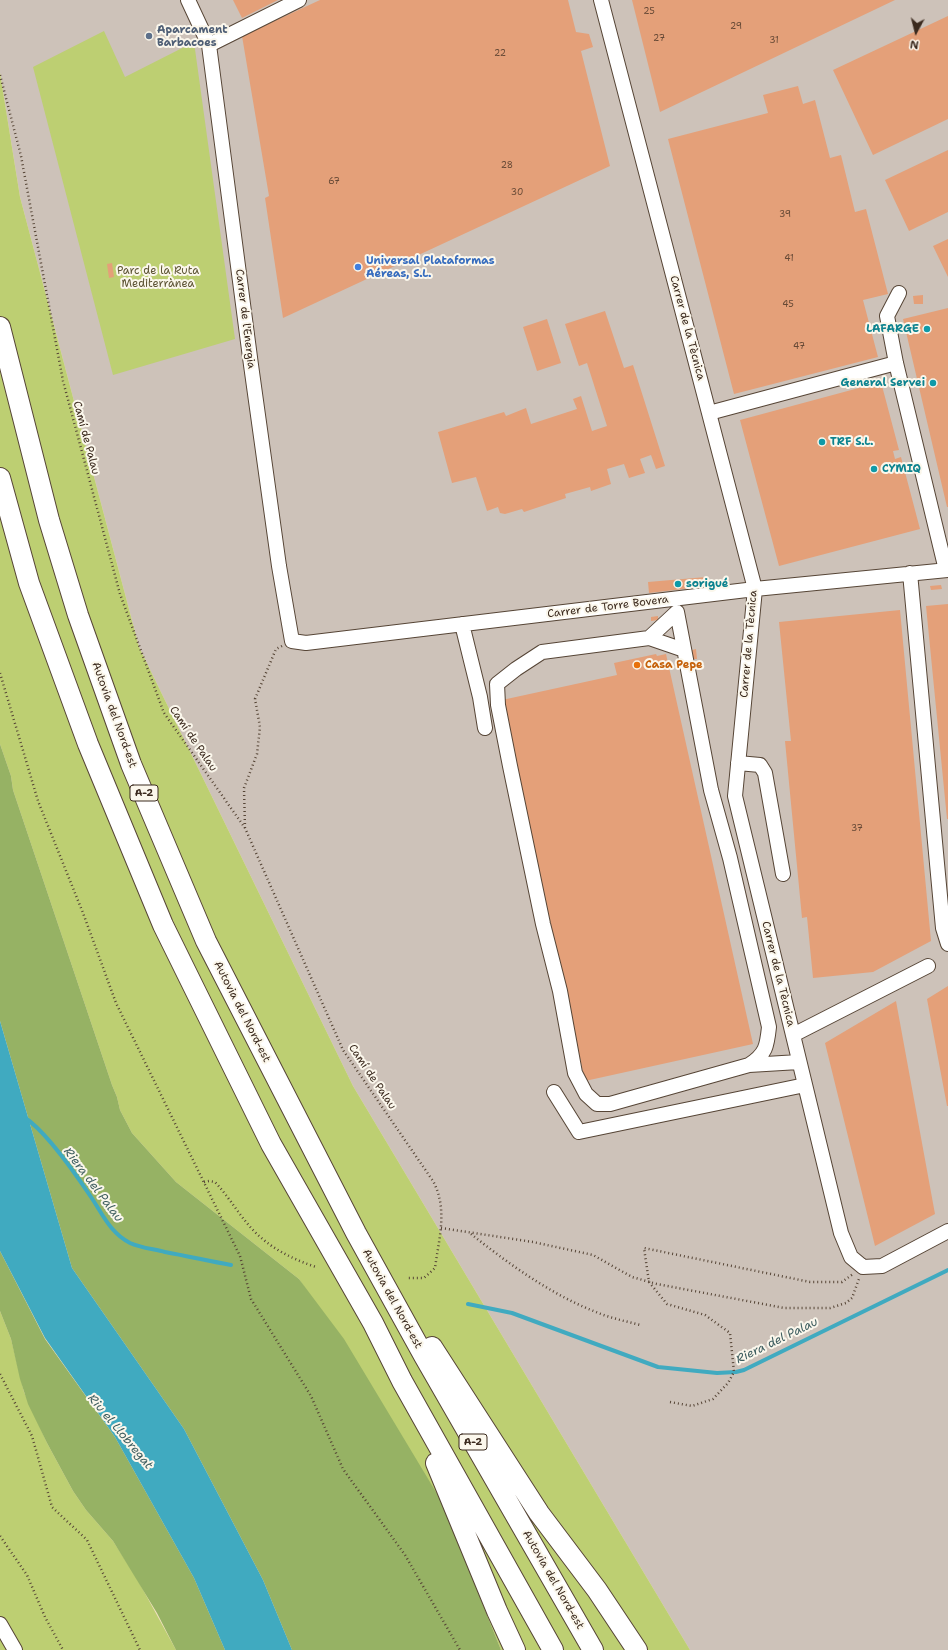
<!DOCTYPE html>
<html>
<head>
<meta charset="utf-8">
<style>
  body { margin:0 }
  #map { position:relative; width:948px; height:1650px; overflow:hidden; background:#f0e0c0; font-family:"Shantell Sans",sans-serif }
  canvas { display:block }
  .north { position:absolute; left:896px; top:12px; width:40px; height:40px; -webkit-text-stroke:3px #fbf7ec; paint-order:stroke; rotate:187deg; font-size:11px; font-weight:700; line-height:16px; text-align:center; color:#3b2a1e }
  .north::after { content:''; display:block; margin:auto; width:14px; height:18px; background:#3b2a1e; clip-path:polygon(50% 0,100% 100%,50% 72%,0 100%) }
</style>
</head>
<body>
<div id="map">
<canvas width="948" height="1650"></canvas>
<div class="north">N</div>
</div>
<script>
const context = document.querySelector('canvas').getContext('2d');
context.lineJoin = 'round';
function fillPath(path, color) {
  context.fillStyle = color;
  context.fill(path, 'evenodd');
}
function strokePath(path, color, width, dash) {
  context.strokeStyle = color;
  context.lineWidth = width;
  context.lineCap = dash ? 'butt' : 'round';
  context.setLineDash(dash || []);
  context.stroke(path);
}
function write(font, color, halo, rows, align = 'center') {
  context.font = font + ' "Shantell Sans",sans-serif';
  context.lineWidth = 4;
  context.setLineDash([]);
  context.textBaseline = 'middle';
  context.strokeStyle = halo;
  context.fillStyle = color;
  for (const [text, x, y, turn = 0] of rows) {
    context.save();
    context.translate(x, y);
    context.rotate((+turn || 0) * Math.PI / 180);
    context.textAlign = isNaN(turn) ? turn : align;
    if (halo) context.strokeText(text, 0, 0);
    context.fillText(text, 0, 0);
    context.restore();
  }
}
fillPath(new Path2D(`
  M0,0h948v1650h-258l-337,-564 -214,-439 -119,-450 -20,-124z`), '#cdc2b9');
fillPath(new Path2D(`
  M104,31l21,46 69,-35 41,297 -122,36 -80,-308z
  M0,73l20,124 119,450 214,439 337,564h-189l-59,-148 -143,-223 -123,-97 -44,-49 -12,-23 -3,-13 -5,-12 -99,-295 -2,-14 -11,-32z
  M0,1311l11,28 13,53 23,51 26,48 13,19 27,31 23,36 40,73h-176z`), '#bdcf72');
fillPath(new Path2D(`
  M0,744l11,32 2,14 99,295 5,12 3,13 12,23 44,49 123,97 45,60 98,163 59,148h-209l-29,-70 -79,-151 -112,-161 -72,-247z
  M0,1251l45,88 70,98 79,141 31,72h-49l-19,-37 -44,-72 -27,-31 -13,-19 -26,-48 -19,-39 -8,-25 -9,-40 -11,-28z`), '#96b264');
fillPath(new Path2D(`
  M0,1021l72,247 112,161 79,151 29,70h-67l-31,-72 -79,-141 -70,-99 -45,-87z`), '#40aac0');
strokePath(new Path2D(`
  M24,1117c23,15 51,56 67,80 11,16 19,36 39,46 11,5 24,6 35,9 22,4 44,9 66,13
  M468,1304l44,9 146,54 59,6 19,-1 8,-2 204,-100`), '#40aac0', 4);
fillPath(new Path2D(`
  M233,0h45l-36,18z
  M320,0h248l8,32 13,2 4,13 -12,4 29,115 -327,152 -18,-120 4,-2 -27,-160z
  M632,0h263l-235,112z
  M948,16v103l-75,36 -40,-85z
  M798,86l5,18 12,-4 15,58 11,-3 14,57 11,-3 22,85 -25,6 15,57 -144,37 -66,-255 100,-26 -5,-18z
  M948,150v62l-39,19 -24,-51z
  M948,239v38l-15,-31z
  M112,263l2,14 -5,1 -2,-14z
  M923,295v9h-9l-1,-8z
  M948,308v199h-1l-44,-188z
  M605,311l19,57 9,-3 32,101 -9,3 -5,-14 -11,4 5,14 -16,5 -5,-14 -17,5 4,15 -20,7 -1,-4 -25,7 1,4 -42,14 -2,-3 -17,5 -5,-1 -2,-6 -11,4 -11,-34 -24,6 -14,-51 66,-20 2,4 20,-8 5,16 46,-15 -4,-10 8,-3 11,35 15,-5 -20,-63 -8,3 -14,-42z
  M547,319l14,44 -24,8 -14,-44z
  M881,382l18,68 -6,1 2,8 6,-2 19,72 -141,37 -39,-146z
  M706,577l2,9 -59,7 -1,-11z
  M941,585l1,4 -11,1 -1,-4z
  M948,604v215h-1l-21,-213z
  M900,610l31,331 -58,31 -60,6 -6,-61 -5,1 -17,-177h6l-12,-119z
  M658,616v4l-7,1v-4z
  M696,649l1,10h-4l-1,-9z
  M656,654l1,2 9,-2 87,390 -168,37 -83,-381 115,-25 -3,-12z
  M948,986v120h-1l-20,-107z
  M896,1001l39,213 -60,32 -50,-203z`), '#e4a079');
const minor = new Path2D(`
  M188,0l21,45 42,320 28,201 13,75 14,2 449,-54 193,-19
  M601,0l154,589 -20,207 106,437 10,24 12,10 19,-1 66,-35
  M209,45l90,-45
  M899,293l-12,23 9,47 50,207
  M709,413l187,-50
  M910,573l33,355 5,16
  M462,624l18,73 5,31
  M649,638l28,-26 34,178 19,68 39,169c-2,19 -3,27 -20,38l-139,39h-13l-11,-10 -11,-21 -15,-82 -17,-67 -33,-158 -12,-61 -1,-21 19,-15 26,-17 107,-14 35,12
  M738,763l22,2 5,8 18,101
  M793,1035l135,-69
  M749,1065l50,-3
  M554,1092l25,40 226,-47
  M0,1624l15,26`);
const highway = new Path2D(`
  M0,327l49,193 29,95 53,149 75,177 150,292 68,123 169,294
  M0,478l29,105 59,161 75,181 108,219 102,179 29,58 151,269
  M432,1347l107,166 58,77 40,60
  M436,1463l61,148 18,39`);
strokePath(minor, '#564536', 16);
strokePath(highway, '#564536', 22);
strokePath(new Path2D(`
  M0,75l21,81 42,225 57,213 44,119 81,115 98,222 90,131c15,28 6,57 2,87l-11,10h-16
  M0,673l38,128 45,112 33,90 124,253 11,43 60,97 32,73 62,86 55,95
  M245,828l-1,-40 13,-34 3,-27 -5,-28 21,-50 6,-3
  M204,1182l5,-1 6,1c14,15 24,33 38,48 17,18 39,29 63,37
  M441,1228l92,14 60,13 39,22 25,7 127,24h46l16,-5 6,-5 7,-19
  M471,1234c38,30 79,60 125,78 14,6 29,9 44,13
  M0,1374l32,62 20,71 35,33 53,110
  M670,1402l22,4 21,-7 15,-16 6,-11 -4,-39 -25,-18 -38,-11 -18,-22 -5,-34 166,34h32l11,-8
  M0,1536l27,39 18,42 18,33`), '#564536', 2.5, [1, 3]);
strokePath(minor, '#fff', 14);
strokePath(highway, '#fff', 20);
for (const [x, y, r, color] of [
  [149,36,4,"#5c6f8a"],
  [358,267,4,"#3f7fe0"],
  [927,329,4,"#0f9aa8"],
  [933,383,4,"#0f9aa8"],
  [822,442,4,"#0f9aa8"],
  [874,469,4,"#0f9aa8"],
  [678,584,4,"#0f9aa8"],
  [637,665,4,"#e8710a"]
]) {
  const dot = new Path2D();
  dot.arc(x, y, r, 0, 2 * Math.PI);
  context.fillStyle = color;
  context.fill(dot);
  strokePath(dot, '#fbf7ec', 1.5);
}
write('9px', '#654835', null, [
  ["25",649,12],
  ["29",736,27],
  ["27",659,39],
  ["31",774,41],
  ["22",500,54],
  ["28",507,166],
  ["67",334,182],
  ["30",517,193],
  ["39",785,215],
  ["41",789,259],
  ["45",788,305],
  ["47",799,347],
  ["37",857,829]
]);
for (const [x, y, w] of [
  [144,793,28],
  [473,1442,28]
]) {
  const box = new Path2D();
  box.roundRect(x - w / 2, y - 8, w, 16, 3);
  context.fillStyle = '#fbf7ec';
  context.fill(box);
  strokePath(box, '#3b2a1e', 1);
}
write('bold 10px', '#3b2a1e', null, [
  ["A-2",144,793],
  ["A-2",473,1442]
]);
write('bold 11px', '#4e5e75', '#fbf7ec', [
  ["Aparcament",157,30],
  ["Barbacoes",157,43]
], 'left');
write('bold 11px', '#366cbe', '#fbf7ec', [
  ["Universal Plataformas",366,261],
  ["Aéreas, S.L.",366,274]
], 'left');
write('11px', '#5c5333', '#fbf7ec', [
  ["Parc de la Ruta",158,271],
  ["Mediterrànea",158,284]
]);
write('11px', '#3b2a1e', '#fbf7ec', [
  ["Carrer de l'Energia",245,319,83],
  ["Carrer de la Tècnica",687,328,75],
  ["Camí de Palau",86,438,75],
  ["Carrer de Torre Bovera",608,607,-7],
  ["Carrer de la Tècnica",749,644,-85],
  ["Autovia del Nord-est",114,715,70],
  ["Camí de Palau",193,739,56],
  ["Carrer de la Tècnica",778,974,76],
  ["Autovia del Nord-est",242,1012,63],
  ["Camí de Palau",372,1077,56],
  ["Autovia del Nord-est",392,1299,61],
  ["Autovia del Nord-est",553,1580,60]
]);
write('bold 11px', '#0d838f', '#fbf7ec', [
  ["LAFARGE",919,329,"right"],
  ["General Servei",925,383,"right"],
  ["TRF S.L.",830,442],
  ["CYMIQ",882,469],
  ["sorigué",686,584]
], 'left');
write('bold 11px', '#c56008', '#fbf7ec', [
  ["Casa Pepe",645,665]
], 'left');
write('italic 12px', '#3d5d5f', '#fbf7ec', [
  ["Riera del Palau",93,1185,53],
  ["Riera del Palau",777,1341,-26],
  ["Riu el Llobregat",120,1432,50]
]);
</script>
</body>
</html>
